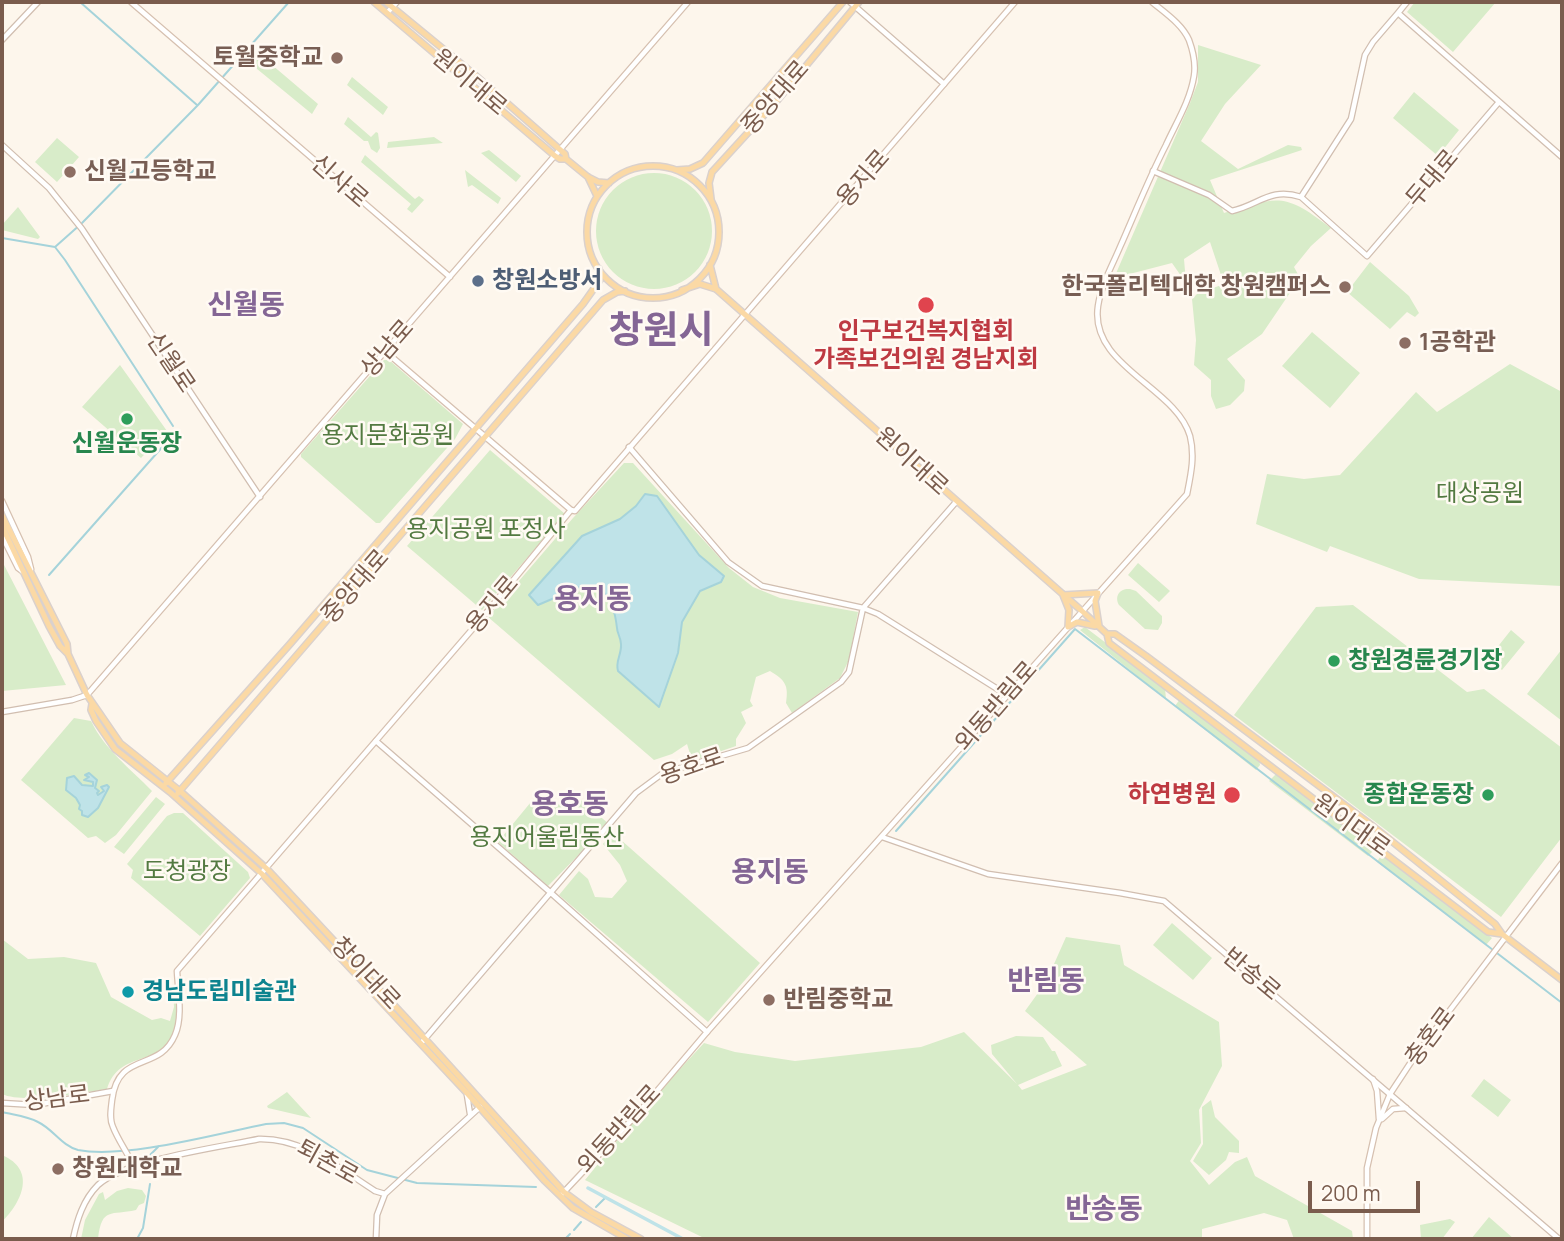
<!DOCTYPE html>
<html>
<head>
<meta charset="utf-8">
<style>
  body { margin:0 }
  #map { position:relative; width:1564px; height:1241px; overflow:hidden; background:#fdf6ec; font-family:Manrope,sans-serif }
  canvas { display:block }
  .frame { position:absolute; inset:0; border:4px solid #7a5c4d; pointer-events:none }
  .scale { position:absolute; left:1308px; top:1181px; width:112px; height:32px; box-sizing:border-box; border:4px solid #7a5c4d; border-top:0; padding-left:9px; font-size:21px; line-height:24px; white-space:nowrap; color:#7a5c4d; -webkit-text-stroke:5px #fffaf3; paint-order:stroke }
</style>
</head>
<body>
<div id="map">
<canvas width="1564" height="1241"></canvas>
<div class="frame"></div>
<div class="scale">200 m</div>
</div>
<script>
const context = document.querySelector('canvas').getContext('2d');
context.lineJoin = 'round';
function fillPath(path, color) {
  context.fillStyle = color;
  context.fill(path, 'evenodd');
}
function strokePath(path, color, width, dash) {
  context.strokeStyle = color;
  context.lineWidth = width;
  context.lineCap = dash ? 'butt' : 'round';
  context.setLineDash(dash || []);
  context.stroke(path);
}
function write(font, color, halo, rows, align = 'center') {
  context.font = font + ' Manrope,"Noto Sans KR",sans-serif';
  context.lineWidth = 5;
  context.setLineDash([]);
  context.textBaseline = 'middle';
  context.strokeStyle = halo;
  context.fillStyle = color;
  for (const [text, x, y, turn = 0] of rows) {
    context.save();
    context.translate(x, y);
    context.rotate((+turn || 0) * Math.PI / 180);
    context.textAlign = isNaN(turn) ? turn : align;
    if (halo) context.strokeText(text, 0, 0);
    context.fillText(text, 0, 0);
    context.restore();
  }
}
fillPath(new Path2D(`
  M1415,2h81l-43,50 -46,-40z
  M1198,45l63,20 -36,39 -24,37 37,28 50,-24 13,2 1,3 -92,30 14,33c55,-17 60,-21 107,15l-20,18 -17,21 6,11 -38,56 -35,25 18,21 -1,11 -14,14 -14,4 -5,-13v-16l-17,-15 2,-25 -4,-41 5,-5 27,-10 -14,-42 -26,17 2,24 -14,-20 -58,15 76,-175 8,-21z
  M258,53l60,51 -6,10 -61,-50z
  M352,77l36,30 -5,8 -36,-30z
  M1414,92l45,38 -21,26 -45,-38z
  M348,117l23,20 5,-5 2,1 2,15 -3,5 -6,-4 -3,-8h-4l-20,-17z
  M434,137l9,6 -56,5 1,-6z
  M57,138l22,19 -22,25 -22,-20z
  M489,150l32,26 -5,6 -35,-29z
  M365,155l50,44 4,-3 5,4 -12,13 -5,-4 4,-5 -50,-42z
  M465,170l36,28 -3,6 -26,-19 -4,2z
  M596 231a58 58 0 1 1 116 0a58 58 0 1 1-116 0Z
  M18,207l22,30 -2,2 -36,-9v-5z
  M1370,262l39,34 10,17 -4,4 -8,-5 -17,17 -43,-37z
  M1312,332l48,41 -30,35 -48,-42z
  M384,360h5l74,64 -8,15 -75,84h-4l-75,-66v-3z
  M1510,364l52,28v194l-143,-7 -89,-33 -3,6 -71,-28 11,-50 37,5 36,-4 76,-83 21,20z
  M120,365l47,66 -26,27 -59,-51z
  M490,450l75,64 -83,96 -75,-64z
  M624,463h9l96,105 24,19 27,11 78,14 -9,48 -9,18 -48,35 -6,-10c3,-18 -1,-23 -16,-32l-14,6 -6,24 3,5 -12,6 5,11 -10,16v7l-35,12 -10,-1 -4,-13 -15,10 -18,6 -166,-143 85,-99z
  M2,561l64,124 -64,6z
  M1138,563l32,28 -11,11 -31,-27z
  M1130,589l6,2 26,25v7l-4,7 -13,-1 -26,-24c-5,-9 1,-17 11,-16z
  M1353,605l114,87 17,-3 78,59v89l-61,80 -267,-202 82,-108z
  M1085,627l80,61 1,11 -86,-69z
  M1511,630l14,12 -23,28 -14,-11z
  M1562,649v72l-35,-27z
  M1180,699l79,59 1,7 -4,5 -81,-64z
  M74,718l17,3c14,29 39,47 61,70l-36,44 -11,8 -9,-7 -8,2 -67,-58z
  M1276,774l95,71 3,5 -6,6 -99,-75z
  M540,791l18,14 12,-14 39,33 -61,62 -50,-44z
  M156,797l9,7 -41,50 -10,-7z
  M174,813h9l65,59 2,6 -50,58 -69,-58 2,-8 -6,-6 40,-48z
  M612,832l148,131 -52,59 -149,-127 20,-24 9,8 7,18 17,1 15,-17 -7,-16 -17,-21z
  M1384,856l108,82 -6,7 -109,-83 3,-5z
  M1172,923l40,35 -19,22 -40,-35z
  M1066,937l54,8 4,20 95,57 3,44 -23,44 2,33 -11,18 19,24 26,-23 12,-5 8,19 97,55 1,8h-59l-7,-19 -23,-7 -62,16v10h-496l-121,-59 57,-70 62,-67 31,9 60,9 126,-14 43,-15 53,52 -25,-30 -1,-9 25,-9 27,1 9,14h3l7,15 -44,19 4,5 65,-25 -62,-54 21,-29z
  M2,939l26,20 36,-2 32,6 15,34 41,23 9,-2 9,3 4,-14 -1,-18 3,4c0,12 2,28 -2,39 -12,36 -55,17 -67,57 -25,4 -83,15 -105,5z
  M1484,1079l27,21 -13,17 -27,-21z
  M287,1092l24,26 -43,-10 -1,-2z
  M1211,1100l4,17 24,24v12l-10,-1 -3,8 -17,15 -16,-14 10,-17 -1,-37z
  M2,1155c35,15 20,47 0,67z
  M128,1188l14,2 4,6 -2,7 -5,2 -3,5c-25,6 -34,-4 -38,29h-17l4,-19 14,-26 4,-2 2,8 12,-9z
  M1489,1217l25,22h-43z
  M1450,1219l5,3 -13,17h-21l-1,-14z`), '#d8ecc9');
const water = new Path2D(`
  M645,494l12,2 42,59 25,21 -3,6 -21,9 -18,31 -4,31 -19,54 -41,-36c-3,-10 4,-17 3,-27 0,-6 -4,-11 -4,-16 -2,-17 -5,-27 -17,-40l-20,-1 -42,18 -9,-10 53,-59 38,-17 16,-13z
  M89,773l8,7 -2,8 4,3 -2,2 1,2 6,-4 -3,-4 6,-2 2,2 -11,21 -10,9 -6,-2v-4l-3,-2 1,-4 -4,-7 -10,-8 1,-12 7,-2 8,9 11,1v-4l-9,-2 5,-3 -4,-2z`);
fillPath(water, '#bfe3e8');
strokePath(water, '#a5d3da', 2);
strokePath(new Path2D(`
  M80,2l117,103
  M2,238l53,9 27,-24 116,-118 91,-103
  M55,247l10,13 108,166
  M49,575l123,-139
  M896,831l179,-202 487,374
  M2,1112c12,3 25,4 36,10 15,7 24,24 40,28 48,9 138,-16 188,-26l18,-1 19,5 64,42 50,13 119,4
  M150,1155l9,-9
  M596,1207l9,-9
  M574,1230l7,-8
  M137,1239l6,-11 7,-44
  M565,1239l5,-5`), '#a5d3da', 2);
strokePath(new Path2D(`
  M588,1188l95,51`), '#bfe3e8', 3.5);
const tertiary = new Path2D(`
  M850,2l94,82
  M1407,2l-9,11 164,144
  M387,13l10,-11
  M2,40l36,-38
  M2,145l47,43 33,41 178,268
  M1153,171l56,24 23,16c27,-6 38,-24 69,-14l66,59 132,-154
  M1301,197l50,-78 14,-64 8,-13 25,-29
  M629,447l99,115 34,24 101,22 15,6 129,81
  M2,712l70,-12 15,-5
  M376,741l175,152 156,139
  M882,837l106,37 132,19 44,8 395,338
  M423,1041l213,-248 27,-20 85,-25 93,-66 8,-10 14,-64 93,-106
  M467,1095l3,19
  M2,1103l33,2 78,-14
  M73,1239c4,-19 10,-39 25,-54 26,-25 123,-38 161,-46 45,-1 80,29 116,52l10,3
  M376,1239l1,-24 8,-21 95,-87`);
const secondary = new Path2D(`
  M131,2l319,275
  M386,352l185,158
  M2,501l26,56 3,12
  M2,536l16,32 4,3
  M87,695l601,-693
  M1373,1079l4,12 2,28
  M1382,1119l11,-10 13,-1
  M133,1165c-6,-13 -15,-25 -20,-38 -4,-8 -2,-18 -1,-27 6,-50 47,-27 63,-65 8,-18 3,-44 2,-64l305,-353 89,-108 4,1 440,-509
  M563,1193l77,-82 67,-79 480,-538c4,-20 8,-38 3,-58 -14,-49 -101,-70 -92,-130 3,-21 14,-40 22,-59 15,-34 29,-69 46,-102 10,-22 24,-44 28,-69 2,-12 -1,-25 -5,-36 -7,-16 -24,-27 -37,-38
  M1367,1239v-71l9,-40 14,-34 25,-38 147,-193`);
const primary = new Path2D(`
  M374,2l181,154 5,3h6l22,18 10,5 11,1
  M386,2l89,73 90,79 1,5
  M587 232a66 66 0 1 1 132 0a66 66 0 1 1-132 0Z
  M677,170l13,-1 13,-6 140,-161
  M588,177l9,19
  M711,199l-2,-16 3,-11 64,-70 83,-100
  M710,265l6,24
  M682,290l18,-6 16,5 366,322 25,23 2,9 379,289 14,2
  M2,515l65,129 1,10 19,41 33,48 60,48 86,77 141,151 157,173 27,20 50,27
  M2,526l47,100 11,20 8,8
  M1068,627l1,-17 -6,-15 35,-2 -3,8 4,25
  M1068,627l9,-5 18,4
  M1107,634h8l31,22 228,171 121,97 7,10 60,46
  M92,704l-1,6 5,11 19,28 55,43 92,82 204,218 78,88 29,28 54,31
  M166,783l124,-139 293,-340 17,-24 -1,-11
  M178,793l425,-493 14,-8 8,-1`);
strokePath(tertiary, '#d1beb0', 7);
strokePath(secondary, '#d6c0b0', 7);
strokePath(primary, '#dad1cd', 8);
strokePath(tertiary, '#fff', 4.5);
strokePath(secondary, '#fff', 4.5);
strokePath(primary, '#fbd9a5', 5);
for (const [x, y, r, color] of [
  [337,58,7,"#8d6e63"],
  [70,172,7,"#8d6e63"],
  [478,281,7,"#5c6f8a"],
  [1345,287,7,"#8d6e63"],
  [926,305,9,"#e0444e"],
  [1405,343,7,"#8d6e63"],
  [127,419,7,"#2e9e5b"],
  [1334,661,7,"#2e9e5b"],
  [1232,795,9,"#e0444e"],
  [1488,795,7,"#2e9e5b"],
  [128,992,7,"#0f9aa8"],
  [769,1000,7,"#8d6e63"],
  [58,1169,7,"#8d6e63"]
]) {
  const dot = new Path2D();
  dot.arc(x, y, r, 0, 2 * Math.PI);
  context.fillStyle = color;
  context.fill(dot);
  strokePath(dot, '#fffaf3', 2.5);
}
write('bold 24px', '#785e54', '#fffaf3', [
  ["토월중학교",323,58,"right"],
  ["신월고등학교",84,172],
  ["한국폴리텍대학 창원캠퍼스",1331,287,"right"],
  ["1공학관",1419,343],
  ["반림중학교",783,1000],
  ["창원대학교",72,1169]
], 'left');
write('24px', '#7a5c4d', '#fffaf3', [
  ["원이대로",469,83,40],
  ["중앙대로",776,98,-49],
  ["용지로",864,179,-49],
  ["두대로",1433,179,-50],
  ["신사로",339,182,41],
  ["상남로",388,349,-49],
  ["신월로",170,363,56],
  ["원이대로",911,462,42],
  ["중앙대로",356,587,-49],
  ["용지로",493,605,-50],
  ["외동반림로",997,707,-49],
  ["용호로",692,767,-19],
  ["원이대로",1351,826,36],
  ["창이대로",365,974,47],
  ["반송로",1251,975,40],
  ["충혼로",1431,1037,-53],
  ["상남로",57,1099,-7],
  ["외동반림로",620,1130,-48],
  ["퇴촌로",327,1163,29]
]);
write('bold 24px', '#4e5e75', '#fffaf3', [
  ["창원소방서",492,281]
], 'left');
write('bold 24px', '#be3a42', '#fffaf3', [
  ["인구보건복지협회",926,332],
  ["가족보건의원 경남지회",926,360],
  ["하연병원",1216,795,"right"]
]);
write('24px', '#537a41', '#fffaf3', [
  ["용지문화공원",388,436],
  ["대상공원",1480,494],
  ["용지공원 포정사",486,530],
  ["용지어울림동산",547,838],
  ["도청광장",187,872]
]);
write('bold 24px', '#27864d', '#fffaf3', [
  ["신월운동장",127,444],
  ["창원경륜경기장",1348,661,"left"],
  ["종합운동장",1474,795,"right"]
]);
write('bold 24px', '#0d838f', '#fffaf3', [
  ["경남도립미술관",142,992]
], 'left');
write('bold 28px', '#846695', '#fffaf3', [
  ["신월동",246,306],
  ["용지동",593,600],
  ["용호동",570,805],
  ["용지동",770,873],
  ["반림동",1046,982],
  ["반송동",1104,1210]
]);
write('bold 38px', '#846695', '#fffaf3', [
  ["창원시",661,332]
]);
</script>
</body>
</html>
